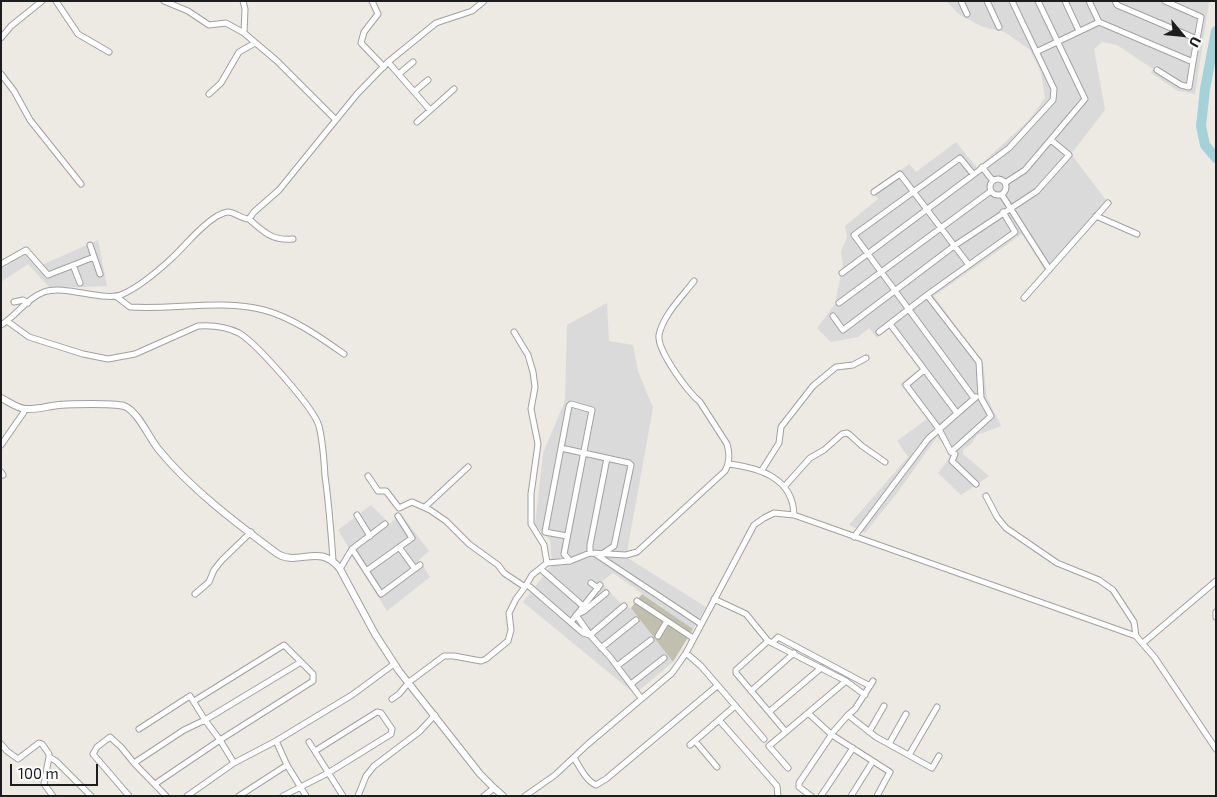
<!DOCTYPE html>
<html>
<head>
<meta charset="utf-8">
<style>
  body { margin:0 }
  #map { position:relative; width:1217px; height:797px; overflow:hidden; background:#ede9e3; font-family:"Exo 2",sans-serif }
  canvas { display:block }
  .frame { position:absolute; inset:0; border:2px solid #1d1d1d; pointer-events:none }
  .north { position:absolute; left:1157px; top:10px; width:50px; height:50px; -webkit-text-stroke:4px #fff; paint-order:stroke; rotate:118deg; font-size:14px; font-weight:700; line-height:20px; text-align:center; color:#1d1d1d }
  .north::after { content:''; display:block; margin:auto; width:18px; height:22px; background:#1d1d1d; clip-path:polygon(50% 0,100% 100%,50% 72%,0 100%) }
  .scale { position:absolute; left:10px; top:764px; width:88px; height:22px; box-sizing:border-box; border:2px solid #1d1d1d; border-top:0; padding-left:6px; font-size:15px; line-height:18px; white-space:nowrap; color:#1d1d1d; -webkit-text-stroke:4px #fff; paint-order:stroke }
</style>
</head>
<body>
<div id="map">
<canvas width="1217" height="797"></canvas>
<div class="frame"></div>
<div class="north">U</div>
<div class="scale">100 m</div>
</div>
<script>
const context = document.querySelector('canvas').getContext('2d');
context.lineJoin = 'round';
function fillPath(path, color) {
  context.fillStyle = color;
  context.fill(path, 'evenodd');
}
function strokePath(path, color, width, dash) {
  context.strokeStyle = color;
  context.lineWidth = width;
  context.lineCap = dash ? 'butt' : 'round';
  context.setLineDash(dash || []);
  context.stroke(path);
}
fillPath(new Path2D(`
  M946,1l263,1 -14,92 -17,-3 -27,-18 2,-4 -36,-24 -15,-3 -8,7 11,61 -34,44 35,46 -60,72 -24,-38 -88,62 49,67 4,35 14,28 -24,9 -6,9 -8,6v4l26,22 -28,19 -23,-22 14,-18 -15,-18 -40,56 -32,40 -16,-8 59,-68 -11,-16 30,-22 -27,-35 19,-15 -30,-40 -12,9 -8,-10 -11,9 -27,5 -14,-14 18,-24 8,-40 -2,-12 6,-15 -2,-11 33,-27 -5,-7 36,-28 7,8 40,-30 21,26 52,-48 16,-22 -4,-26 -11,-22 -25,-18 -22,-5 -23,-12z
  M98,240l9,46 -57,2 -22,-24 -27,18v-17l26,-17 15,17z
  M607,303l2,38 24,4 5,26 15,37 -27,149 80,50 -13,22 -80,-56 -12,9 22,24 8,2 42,54 -38,32 -112,-92 29,-37 -2,-25 -15,-15 8,-72 22,-52 2,-76z
  M371,505l19,19 10,-11 29,38 -10,9 11,17 -43,34 -49,-81z`), '#dbdada');
fillPath(new Path2D(`
  M642,594l51,35 -20,33 -42,-54z`), '#c1c0af');
strokePath(new Path2D(`
  M1216,31l-11,58 -4,37 4,19 11,13`), '#a5d1d9', 10);
const minor = new Path2D(`
  M56,1l22,33 31,18
  M164,1l24,10 21,14 17,-2 18,10 33,28 59,59
  M243,1l2,8 -1,24
  M372,1l6,13 -14,18 -3,11 23,24
  M961,1l6,13
  M987,1l12,26
  M1065,1l14,30
  M1089,1l10,21 94,40 -4,25 -8,-2 -24,-15
  M1115,1l2,4 80,34
  M1165,1l36,16 -8,45
  M1,38l10,-12 31,-25
  M1036,52l63,-30
  M388,62l42,48
  M1,74l13,17 16,29 51,64
  M399,74l14,-12
  M414,92l14,-12
  M209,94l12,-11 18,-31 16,-9
  M417,122l37,-33
  M982,167l11,14
  M973,174l-13,-16 -106,77 120,163
  M990 187a8 8 0 1 1 16 0a8 8 0 1 1-16 0Z
  M1005,183l20,-13 60,-71 -47,-98
  M874,192l26,-18 69,91
  M1002,195l47,74
  M1096,216l41,18
  M249,219l5,-7 25,-22 78,-96 31,-32 48,-39 36,-12 12,-10
  M90,245l10,29
  M1,264l25,-14 22,25 46,-18
  M73,265l7,18
  M842,273l167,-125 44,-48 1,-11 -42,-88
  M927,295l52,67 2,36 10,18 -40,36
  M117,297l13,10c44,3 91,-8 134,3 29,8 56,27 80,44
  M1024,298l84,-95
  M14,302l9,-2 5,3
  M839,303l152,-112
  M833,316l10,14 111,-84 83,-55 32,-36 -18,-15
  M7,321l22,16 54,17 25,5 27,-5 63,-28c14,-1 29,1 41,7 17,10 75,75 80,93 4,16 5,33 6,50 4,28 6,56 8,84
  M890,324l67,89
  M1,325c15,-9 26,-27 43,-33 21,-8 61,11 79,2 18,-8 35,-23 49,-36 16,-15 26,-30 45,-42 3,-1 7,-4 11,-4 7,0 13,7 21,7 15,13 23,22 44,20
  M514,332l14,23 5,17 2,15 -4,22 7,35 -7,50v30l13,21 3,18
  M879,332l48,-37 88,-63 -12,-20
  M924,370l-18,15 33,44 12,23 4,2 -3,7 24,23
  M1,445l23,-33v-3
  M561,448l68,15 2,2 -17,81 -12,8
  M729,464c31,4 64,14 65,51
  M762,470l17,-27 2,-16 32,-41 23,-19 17,-2 13,-7
  M1,472l2,3
  M368,476l10,15h8l13,17 13,-6 18,8 16,11 23,23 29,21 6,8 21,14
  M784,487l26,-29 14,-8 18,-16 5,-1 3,2 12,11 23,16
  M986,496l11,21 9,11 51,35 42,17 14,10 21,32 2,14
  M425,507l43,-40
  M357,515l13,21
  M567,536l-22,-4 24,-126 2,-2 21,6 -27,139 -1,5 6,7
  M854,537l74,-98 48,-42
  M399,547l16,22
  M352,549l29,45 39,-29
  M590,553v-8l17,-87
  M597,555l104,69
  M340,569l12,-20 33,-25
  M366,571l46,-33 -14,-22
  M543,571l40,35
  M591,583l7,5
  M530,587l53,46 7,2 20,22 31,41
  M606,593l-22,18 -8,4 14,20 34,-29
  M195,594l14,-12 5,-12 8,-10 29,-28
  M714,599l32,15 22,27 78,40 19,14
  M637,601l56,37
  M1216,612v5
  M571,622l29,-37
  M658,636l9,-15
  M768,641l-32,29v3l50,59
  M772,643l6,-6 92,49
  M1143,643l73,-62
  M601,648l35,-28
  M686,653l15,13 63,73
  M301,662l12,12v7l-93,59 -15,-20z
  M617,666l34,-26
  M873,681l-18,28 -7,6 28,22 56,31 7,-12
  M631,684l33,-26
  M751,691l43,-38
  M392,699l7,-5 10,-12 35,-26h10l27,5 5,-2 22,-18 3,-11 -2,-17 7,-14 9,-12 7,-12 15,-12 23,-2 20,-8 36,2 11,-3 88,-81c5,-9 5,-17 2,-27 -9,-14 -18,-28 -27,-42 -3,-3 -6,-5 -8,-8 -10,-11 -35,-45 -33,-59 4,-20 23,-38 35,-54
  M194,701l90,-56 17,17
  M769,712l52,-44
  M808,713l24,22 58,37 -13,24
  M719,720l58,66 1,10
  M869,732l15,-26
  M276,741l11,24 19,31
  M695,741l22,26
  M309,742l34,54
  M1,744l6,7 11,8 21,-16 3,1 7,10v3l7,4 35,35
  M889,744l17,-30
  M690,745l45,-39
  M909,755l28,-48
  M49,757l-5,27 9,12
  M574,758c6,9 12,23 22,27l10,-6 111,-93
  M134,763l50,-33 21,-10 -15,-24 -51,33
  M788,768l-19,-22 77,-65
  M155,784l65,-44 14,23
  M129,796l-36,-42 4,-7 13,-10 11,10 13,16 32,33
  M187,796l47,-33 42,-22 76,-46 42,-31
  M239,796l48,-31
  M283,796l45,-23 63,-39 1,-5 -11,-16 -4,-1 -62,39
  M358,796l8,-20 8,-10 45,-34 16,-17
  M484,796l10,-8
  M525,796l30,-21 33,-31 84,-71 14,-20 68,-128 10,-7 10,-5 20,2 342,121 19,22 61,91
  M811,796l-12,-9v-4l35,-52 14,-16
  M821,796l32,-48
  M851,796l22,-35`);
const tertiary = new Path2D(`
  M1,398c8,4 16,10 24,11 11,1 23,-3 34,-4 13,-1 53,-2 65,1 14,5 25,32 35,44 32,39 76,72 116,102 22,17 44,-11 65,17l35,65 24,37 81,103 14,14 9,8`);
strokePath(minor, '#a1a1a1', 7);
strokePath(tertiary, '#a1a1a1', 8);
strokePath(minor, '#fff', 5);
strokePath(tertiary, '#fff', 6);
</script>
</body>
</html>
